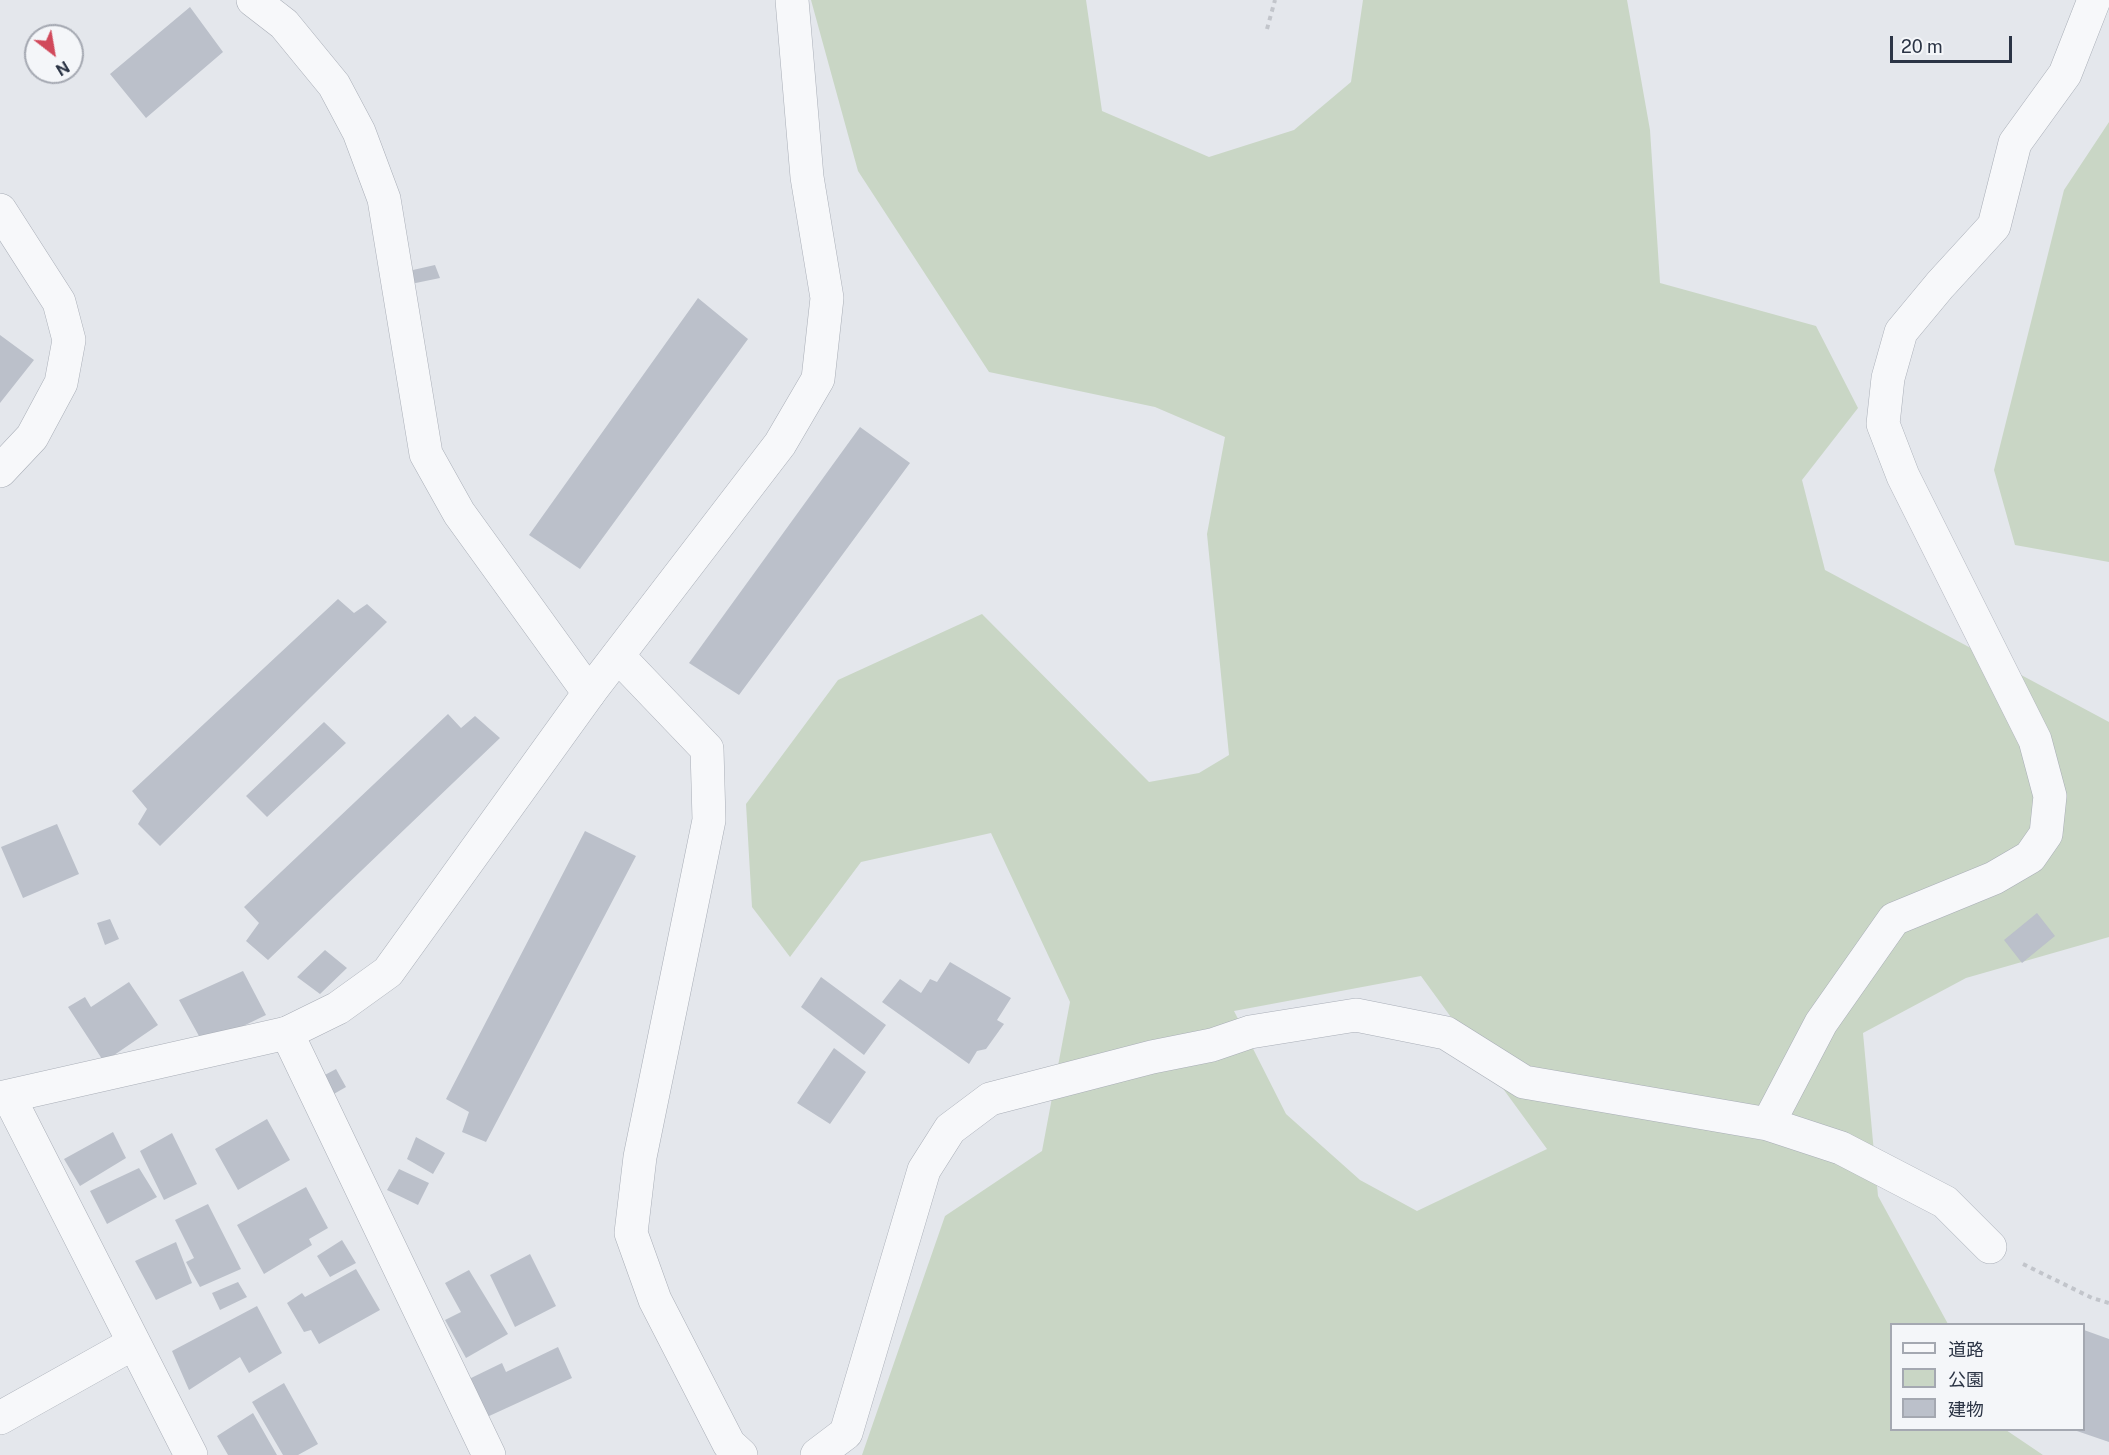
<!DOCTYPE html>
<html>
<head>
<meta charset="utf-8">
<style>
  body { margin:0 }
  #map { position:relative; width:2109px; height:1455px; overflow:hidden; background:#e4e7ec; font-family:"Public Sans","Noto Sans JP",sans-serif }
  canvas { display:block }
  .legend { position:absolute; left:1890px; top:1323px; width:195px; height:108px; box-sizing:border-box; background:#f4f6f9; border:2px solid #a4a8b1; margin:0; padding:8px 10px; list-style:none; font-size:18px; color:#2b3445 }
  .legend li { display:flex; align-items:center; gap:12px; height:30px }
  .legend b { width:30px; border:2px solid #a4a8b1 }
  .north { position:absolute; left:24px; top:24px; width:60px; height:60px; box-sizing:border-box; background:#f4f6f9; border:2px solid #a4a8b1; border-radius:50%; rotate:149deg; font-size:16px; font-weight:700; line-height:24px; text-align:center; color:#2b3445 }
  .north::after { content:''; display:block; margin:auto; width:21px; height:27px; background:#d1495b; clip-path:polygon(50% 0,100% 100%,50% 72%,0 100%) }
  .scale { position:absolute; left:1890px; top:36px; width:122px; height:27px; box-sizing:border-box; border:3px solid #2b3445; border-top:0; padding-left:8px; font-size:18px; line-height:21px; white-space:nowrap; color:#2b3445; -webkit-text-stroke:4px #f4f6f9; paint-order:stroke }
</style>
</head>
<body>
<div id="map">
<canvas width="2109" height="1455"></canvas>
<ul class="legend">
<li><b style="height:8px;background:#f7f8fa"></b>道路</li>
<li><b style="height:16px;background:#c9d6c5"></b>公園</li>
<li><b style="height:16px;background:#bbc0ca"></b>建物</li>
</ul>
<div class="north">N</div>
<div class="scale">20 m</div>
</div>
<script>
const context = document.querySelector('canvas').getContext('2d');
context.lineJoin = 'round';
function fillPath(path, color) {
  context.fillStyle = color;
  context.fill(path, 'evenodd');
}
function strokePath(path, color, width, dash) {
  context.strokeStyle = color;
  context.lineWidth = width;
  context.lineCap = dash ? 'butt' : 'round';
  context.setLineDash(dash || []);
  context.stroke(path);
}
fillPath(new Path2D(`
  M811,0h275l16,111 107,46 85,-27 57,-48 12,-82h264l23,130 10,153 156,43 42,82 -56,72 23,90 284,152v215l-143,41 -103,55 15,163 70,128h-56v106h114l37,25h-1181l83,-239 97,-65 28,-149 -79,-169 -130,29 -71,95 -38,-50 -6,-103 92,-124 144,-66 167,168 50,-9 30,-18 -22,-221 18,-97 -70,-30 -166,-35 -131,-201zM1421,976l126,173 -130,62 -57,-31 -74,-66 -52,-103z
  M2109,122v440l-94,-17 -21,-75 70,-280z`), '#c9d6c5');
fillPath(new Path2D(`
  M190,7l33,45 -77,66 -36,-44z
  M435,265l5,13 -34,7 -2,-13z
  M698,298l50,41 -168,230 -51,-34z
  M0,335l34,25 -34,43z
  M860,427l50,36 -171,232 -50,-32z
  M338,599l16,14 13,-9 20,18 -227,224 -22,-22 9,-15 -15,-18z
  M448,714l13,14 14,-12 25,22 -232,222 -22,-19 13,-18 -15,-16z
  M324,722l22,21 -79,74 -21,-21z
  M57,824l22,50 -56,24 -22,-51z
  M585,831l51,25 -150,286 -24,-10 7,-20 -23,-13z
  M2037,913l18,23 -33,27 -18,-23z
  M110,919l9,20 -14,6 -8,-22z
  M325,950l22,18 -27,26 -23,-17z
  M950,962l61,36 -14,22 7,4 -18,25 -9,2 -8,13 -87,-62 18,-23 21,14 9,-14 7,3z
  M243,971l23,44 -62,30 -25,-45z
  M821,977l65,48 -22,30 -63,-48z
  M129,982l29,43 -54,37 -36,-55 17,-10 6,10z
  M834,1048l32,24 -36,52 -33,-21z
  M336,1069l10,18 -14,8 -9,-19z
  M267,1119l23,41 -52,30 -23,-41z
  M113,1132l13,26 -46,28 -16,-27z
  M172,1133l25,51 -33,16 -24,-49z
  M416,1137l29,16 -12,21 -26,-15z
  M139,1168l18,29 -50,27 -17,-33z
  M399,1169l30,14 -11,22 -31,-15z
  M306,1187l22,41 -19,11 3,6 -48,29 -27,-49z
  M208,1204l33,65 -41,18 -14,-25 8,-4 -19,-38z
  M342,1240l14,23 -26,14 -13,-21z
  M176,1242l16,41 -36,17 -21,-39z
  M530,1254l26,52 -41,21 -25,-52z
  M356,1269l24,41 -61,34 -8,-14 -7,2 -17,-29 15,-10 3,4z
  M469,1270l39,64 -42,24 -21,-38 16,-8 -16,-29z
  M238,1282l9,15 -27,13 -8,-17z
  M257,1306l25,47 -33,20 -9,-16 -51,33 -17,-39z
  M2084,1330l25,9v103l-35,-12h10z
  M558,1347l14,31 -85,39 -18,-38 33,-16 4,9z
  M284,1383l34,61 -20,11h-15l-31,-53z
  M253,1413l24,42h-49l-11,-19z`), '#bbc0ca');
const minor = new Path2D(`
  M253,0l31,24 50,61 25,47 25,67 42,255 33,59 130,180
  M618,656l89,93 2,71 -69,337 -9,76 24,67 74,144 12,11
  M287,1033l202,422
  M9,1097l182,358
  M1768,1124l53,-101 73,-104 100,-41 36,-21 16,-23 4,-38 -15,-56 -132,-264 -20,-52 5,-46 13,-46 39,-47 54,-59 21,-83 50,-69 29,-74
  M0,1418l134,-75
  M817,1455l29,-22 78,-263 26,-41 40,-30 162,-42 60,-12 38,-13 106,-17 90,18 78,49 244,42 73,24 104,54 45,45`);
const tertiary = new Path2D(`
  M0,210l59,92 10,38 -8,43 -29,54 -32,34
  M0,1098l287,-65 51,-25 50,-36 201,-279 191,-249 38,-65 9,-81 -20,-121 -15,-177`);
strokePath(minor, '#a9aeb7', 34);
strokePath(tertiary, '#a9aeb7', 34);
strokePath(new Path2D(`
  M1267,29l8,-29
  M2023,1264l69,34 17,5`), '#c2c5cb', 4, [4.5, 4.5]);
strokePath(minor, '#f7f8fa', 33);
strokePath(tertiary, '#f7f8fa', 33);
</script>
</body>
</html>
